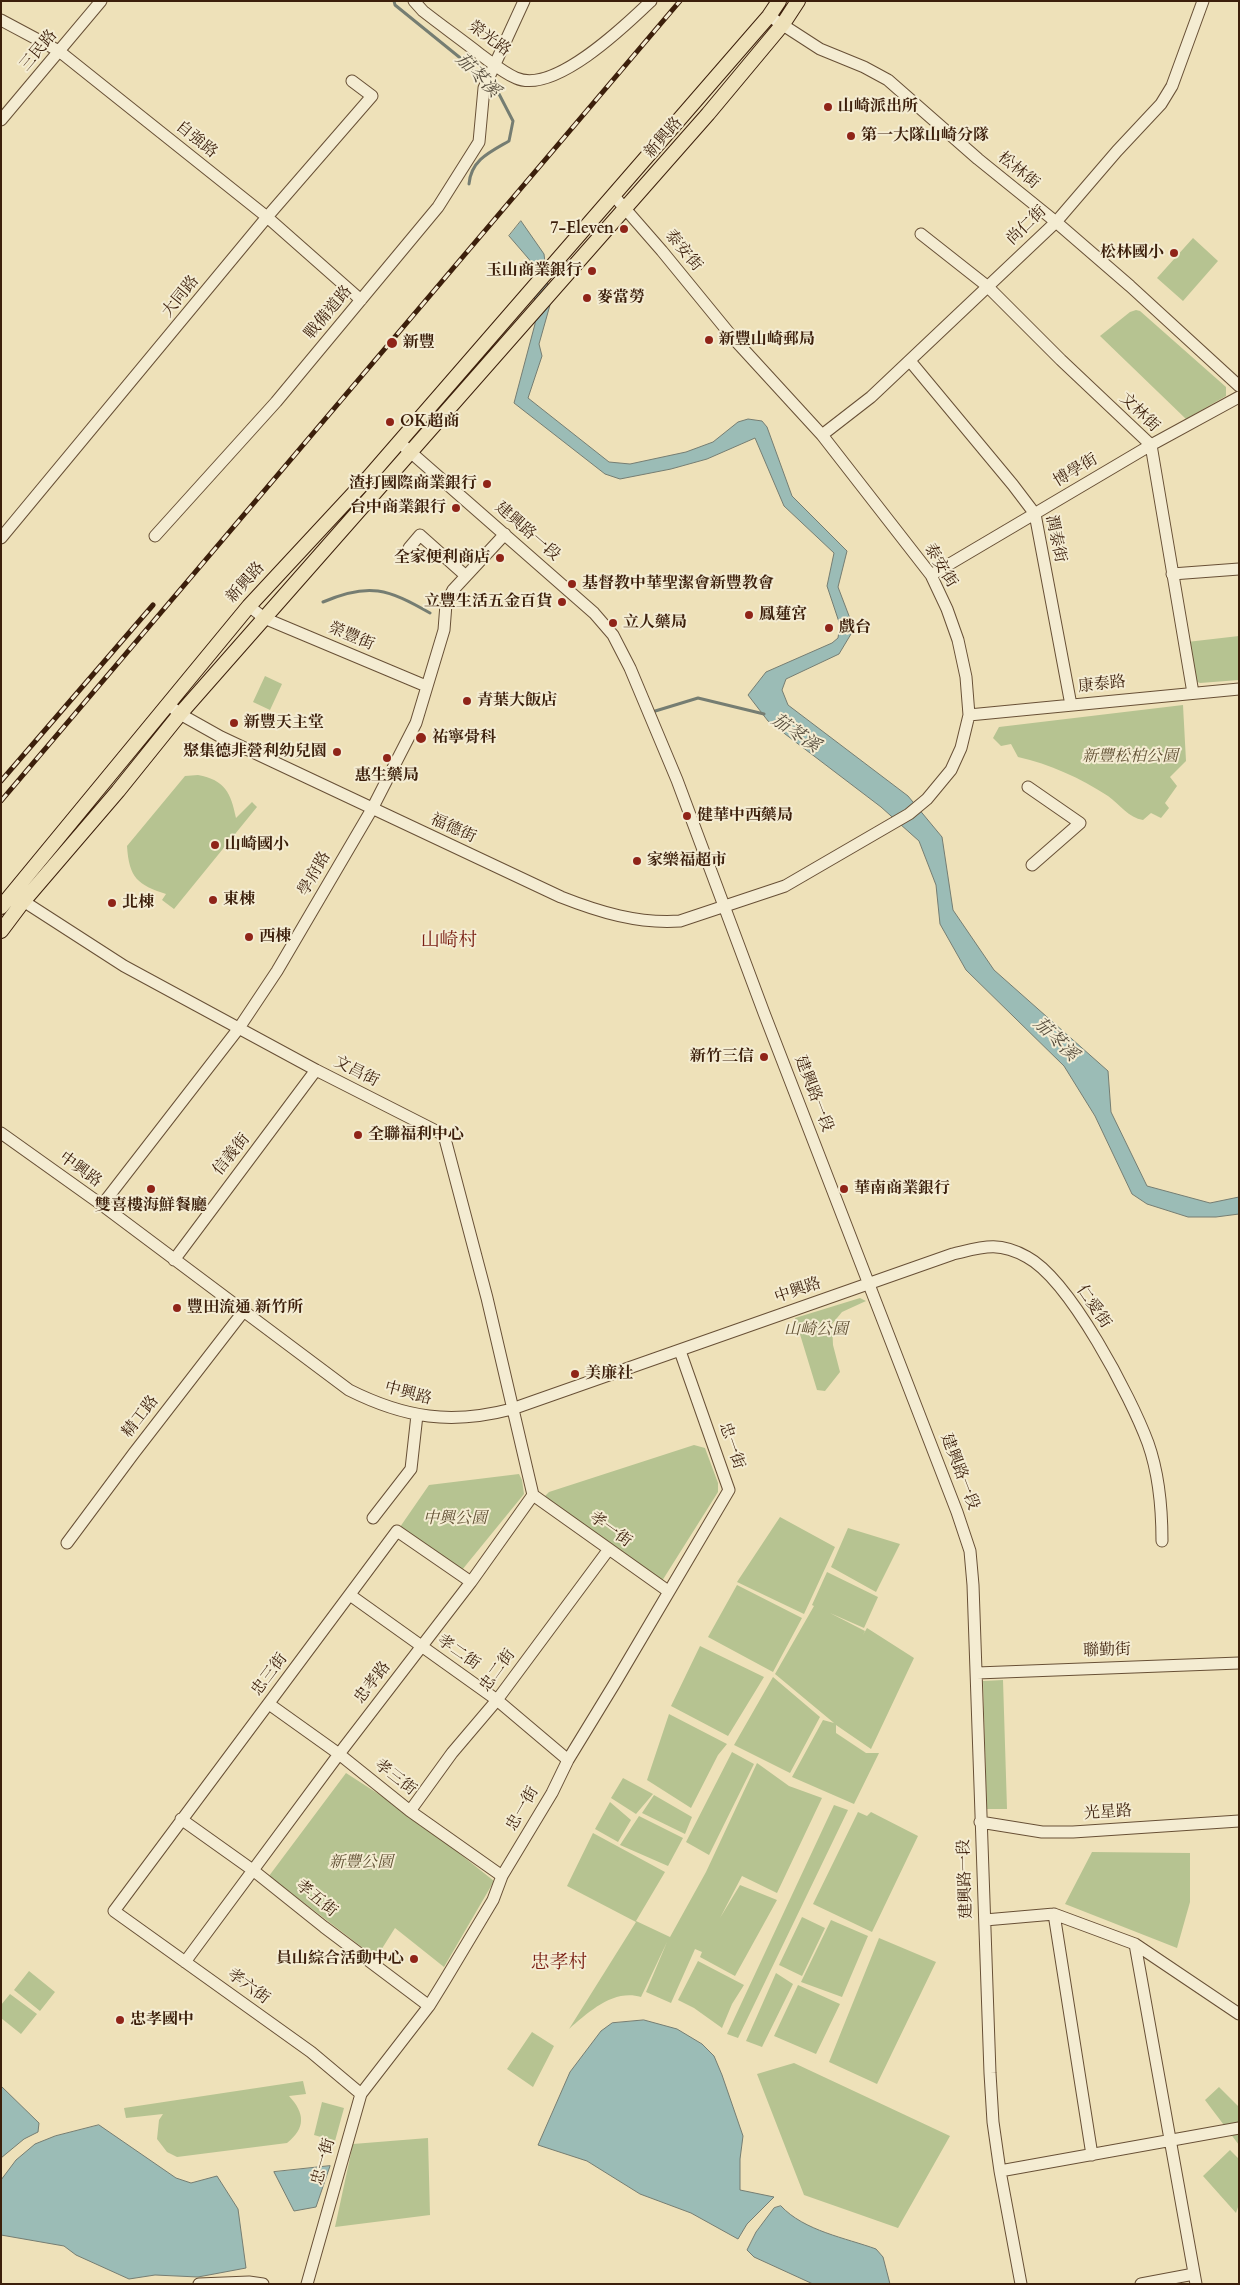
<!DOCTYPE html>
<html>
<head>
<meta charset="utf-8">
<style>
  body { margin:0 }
  #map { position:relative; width:1240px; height:2285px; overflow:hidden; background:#eee1b9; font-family:Cardo,serif }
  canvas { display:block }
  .frame { position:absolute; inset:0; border:2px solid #3c1f0b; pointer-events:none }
</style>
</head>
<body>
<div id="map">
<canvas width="1240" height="2285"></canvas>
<div class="frame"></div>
</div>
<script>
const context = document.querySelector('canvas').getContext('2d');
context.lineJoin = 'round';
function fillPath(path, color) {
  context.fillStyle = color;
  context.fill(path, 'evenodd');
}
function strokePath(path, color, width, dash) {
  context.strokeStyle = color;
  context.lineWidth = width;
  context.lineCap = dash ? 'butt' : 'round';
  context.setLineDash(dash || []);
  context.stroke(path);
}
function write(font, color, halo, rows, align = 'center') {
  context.font = font + ' Cardo,"Noto Serif TC",serif';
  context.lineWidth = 4;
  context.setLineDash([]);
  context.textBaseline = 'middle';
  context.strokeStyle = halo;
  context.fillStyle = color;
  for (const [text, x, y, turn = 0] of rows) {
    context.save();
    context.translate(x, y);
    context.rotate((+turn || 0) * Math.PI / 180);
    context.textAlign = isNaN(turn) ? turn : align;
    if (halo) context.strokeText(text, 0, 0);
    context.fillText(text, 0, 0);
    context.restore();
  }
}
fillPath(new Path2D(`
  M1193,238l25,23 -35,40 -26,-23z
  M1136,310l4,1 86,76v9l-40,23 -86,-83 30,-24z
  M1239,636v44l-39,3 -5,-2 -8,-39z
  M265,676l17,8 -12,26 -17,-8z
  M1183,705l3,56 -16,16 7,9 -12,17 4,5 -8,10 -10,-5 -8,7c-14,-2 -24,-16 -35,-24 -28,-18 -58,-32 -90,-39l-7,-13 -10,2 -8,-8 6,-11z
  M198,775c27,5 33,18 38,43l16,-16 5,5 -83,102 -12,-9 4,-6c-28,-9 -37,-16 -39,-48l58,-70z
  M860,1298l6,3 -24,11 -10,12 1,21 7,27 -15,19 -8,-1 -22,-72z
  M694,1445l11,3 13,35v9l-56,89 -118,-84 5,-5z
  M519,1474l3,6 2,14 -62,76 -62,-43 29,-42z
  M780,1517l55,30 -31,67 -67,-32z
  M848,1528l52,16 -24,48 -45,-25z
  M827,1572l51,25 -14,31 -34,-15 35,18 -2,4 4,-7 47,30 -43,91 -35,-24v8l30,20h13l-25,51 -62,-27 31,-57 11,3 -59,-49 39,-68 -2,-1z
  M737,1585l65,33 -29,54 -65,-35z
  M700,1646l64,31 -36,59 -57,-30z
  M773,1677l47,40 -30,56 -56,-28z
  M1003,1680l4,129h-20l-4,-128z
  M669,1714l58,30 -9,11 -27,53 -44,-28z
  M732,1752l22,12 -45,91 -23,-13z
  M757,1763l32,23 33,12 -45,95 -35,-17 -22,42 20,-33 37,15 -42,76 -35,-19 2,-5 -7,-3 -24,54 -25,-11 21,-50 -26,55c-28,-8 -52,15 -72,32l67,-107 -69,-36 26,-53 72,39 -29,49 34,16 36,-65z
  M346,1773l65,42 83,66 -50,86 -49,-39 -19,30 -107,-82z
  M623,1778l30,16 -17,20 -25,-16z
  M654,1795l38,22 -7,17 -43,-21z
  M610,1802l21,18 -13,22 -23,-13z
  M834,1805l14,5 -110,228 -11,-4z
  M858,1812l9,4 4,-4 47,24 -46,96 -59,-28z
  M639,1816l44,22 -15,28 -48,-21z
  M1092,1852l98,1v49l-13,46 -112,-44z
  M802,1917l23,11 -23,48 -23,-11z
  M831,1920l37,16 -26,61 -41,-15z
  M879,1938l57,24 -59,122 -48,-22z
  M698,1961l46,24 -12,19 -10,24 -28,-20 -16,-8z
  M29,1971l26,21 -15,19 -26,-21z
  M776,1973l17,11 -31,63 -16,-6z
  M798,1985l42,19 -24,50 -42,-18z
  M10,1994l27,20 -16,20 -20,-16v-13z
  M532,2032l22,14 -21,41 -26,-18z
  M794,2063l156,73 -52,92 -94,-33 -47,-121z
  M303,2081l3,13 -17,2c16,17 17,32 -2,47l-110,14 -10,-5 -10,-13 2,-19 4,-6 -37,4 -2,-10z
  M1219,2087l20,20v38l-34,-45z
  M322,2102l22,6 -9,33 -21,-6z
  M428,2138l2,77 -95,12 18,-83z
  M1230,2150l9,9v45l-3,9 -33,-37z`), '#b6c391');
const water = new Path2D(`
  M521,221l23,33 6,51 -11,39 3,12 -14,42 81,64 21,2 56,-12 27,-10 25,-20 10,-3 14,2 5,6 25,69 55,55 -9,36 16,42 -15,25 -53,25 -4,11 6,15 120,91 34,41 11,73 41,60 114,101 3,41 36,74 63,17 29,-6v17l-23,3h-28l-41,-13 -15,-10 -37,-78 -31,-50 -98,-96 -26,-46 -4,-39 -17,-44 -38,-34 -113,-86 -20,-26 18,-23 66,-29 6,-5 2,-13 -13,-39 7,-33 -50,-47 -29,-68 -48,21 -36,10 -51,10 -15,-5 -91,-71 21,-79 -1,-59 -25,-29z
  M644,2020l33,9 25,15 12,12 8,19 21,61 -3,23v31l34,7 -27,27 -9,15 -47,-26 -51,-19 -53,-33 -49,-16 32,-73 31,-41 11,-8z
  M1,2086l38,37 -1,9 -14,7 -23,19z
  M99,2125l77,53 15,5 26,-7 21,33 8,59 -48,9 -43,-2 -26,4 -53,-24 -12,-9 -63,-11v-55l15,-20 19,-16 20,-8z
  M330,2166l-14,41 -22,4 -20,-39z
  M781,2206c23,25 65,32 95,43l7,8 7,27h-77l-59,-27 -7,-7 9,-18 18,-24z`);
fillPath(water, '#9bbcb6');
strokePath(water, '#757d72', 1);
strokePath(new Path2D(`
  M394,1l1,4 90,73
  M469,184c2,-24 21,-32 40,-43l4,-20 -14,-27 -10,-11
  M323,602c46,-20 65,-13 107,11
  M652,712l46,-14 66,16`), '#757d72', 3);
const minor = new Path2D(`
  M414,1l9,10c19,15 39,29 58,44 11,8 23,18 35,23 38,17 110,-53 135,-77
  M769,16l51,33 44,18 24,13 90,79 78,63 74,64 109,100
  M1,20l58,31 208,166 94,83
  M1,120l100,-119
  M921,234l66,52 74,74 90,85 42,248
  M910,361l103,124 22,29 36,191
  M822,435l49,-38 185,-175 61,-71 44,-47 11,-18 31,-85
  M399,442l195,171 19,22 17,33 47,112 87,233 193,499 13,39 3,34 17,488 3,49 7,49 21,113
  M155,536l121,-134 162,-195 41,-65 5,-54 40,-87
  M1,538l266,-321 105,-121 -20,-15
  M409,548l11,-13 46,41
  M1172,574l67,-5
  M931,575l220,-130 88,-48
  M249,606l15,12 162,68
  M168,704l12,10 41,23 340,160c38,15 77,27 119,24l105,-35 124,-72 18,-15 24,-29 10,-22 8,-33 -3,-38 -8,-37 -11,-31 -16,-34 -109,-140 -88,-96 -72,-88 -48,-55
  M969,715l270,-26
  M1028,787l52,36 -48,42
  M17,897l107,69 192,104 128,65 43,163 46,197 -62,87 -132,172 -154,208
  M1,1133l101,72 247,185c56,28 102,35 163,19l441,-155c30,-7 45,-13 74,3 43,23 104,140 121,186 11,31 14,66 14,98
  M102,1205l137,-177 38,-57 95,-162 44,-86 28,-93 2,-26 7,-14 52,-56
  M174,1260l142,-190
  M533,1495l135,96
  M373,1518l38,-49 6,-54
  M67,1543l67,-90 109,-141
  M350,1595l147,105 71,60
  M977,1673l262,-10
  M269,1704l70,50 71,57 92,65
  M410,1811l42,-58 45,-53 112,-151
  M181,1819l73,52 70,56 105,79
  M980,1822l62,10h31l166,-11
  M1054,1914l38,241
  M985,1920l69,-6 81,30 104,70
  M1135,1944l61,340
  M361,2094l-50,-42 -197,-141 283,-380 74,51
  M1000,2171l239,-43
  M199,2284l50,-2 14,2
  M307,2284l54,-190 68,-88 16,-26 48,-80 9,-24 50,-83 16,-33 47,-77 114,-193 -49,-139
  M1141,2284l53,-10`);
const major = new Path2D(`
  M1,907l248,-301 119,-128 401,-462 10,-15
  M1,931l21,-28 96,-112 62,-77 528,-600 75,-90 15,-23`);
strokePath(minor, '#685036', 13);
strokePath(major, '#3c1f0b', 16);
strokePath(minor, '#f4ecd2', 11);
strokePath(major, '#eee1b9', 14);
const rail = new Path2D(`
  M1,781l152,-176
  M1,801l679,-800`);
strokePath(rail, '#3c1f0b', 5);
strokePath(rail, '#f4ecd2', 3, [9]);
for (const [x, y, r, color] of [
  [828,107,5,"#8f2418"],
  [851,136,5,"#8f2418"],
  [624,229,5,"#8f2418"],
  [1174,253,5,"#8f2418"],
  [592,271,5,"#8f2418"],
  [587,298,5,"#8f2418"],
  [709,340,5,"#8f2418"],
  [392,343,6,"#8f2418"],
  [390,422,5,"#8f2418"],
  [487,484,5,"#8f2418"],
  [456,508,5,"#8f2418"],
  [500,558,5,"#8f2418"],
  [572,584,5,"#8f2418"],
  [562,602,5,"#8f2418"],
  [749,615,5,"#8f2418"],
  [613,623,5,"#8f2418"],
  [829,628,5,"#8f2418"],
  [467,701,5,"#8f2418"],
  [234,723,5,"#8f2418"],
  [421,738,6,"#8f2418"],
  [337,752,5,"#8f2418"],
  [387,758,5,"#8f2418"],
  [687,816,5,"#8f2418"],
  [215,845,5,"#8f2418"],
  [637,861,5,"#8f2418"],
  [213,900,5,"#8f2418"],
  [112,903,5,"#8f2418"],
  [249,937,5,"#8f2418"],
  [764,1057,5,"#8f2418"],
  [358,1135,5,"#8f2418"],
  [151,1189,5,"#8f2418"],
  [844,1189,5,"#8f2418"],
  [177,1308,5,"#8f2418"],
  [575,1374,5,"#8f2418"],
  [414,1959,5,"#8f2418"],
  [120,2020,5,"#8f2418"]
]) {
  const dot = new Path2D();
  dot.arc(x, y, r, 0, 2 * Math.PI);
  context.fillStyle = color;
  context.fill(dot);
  strokePath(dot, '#f4ecd2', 2);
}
write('16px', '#3c1f0b', '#f4ecd2', [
  ["榮光路",489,39,36],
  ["三民路",39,51,-50],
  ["新興路",664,138,-49],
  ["自強路",196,140,39],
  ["松林街",1018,171,39],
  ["尚仁街",1027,226,-44],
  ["泰安街",683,251,50],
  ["大同路",181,297,-51],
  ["戰備道路",329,313,-50],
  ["文林街",1139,413,44],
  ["博學街",1076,471,-31],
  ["建興路一段",527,532,41],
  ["潤泰街",1055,539,78],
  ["泰安街",940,566,58],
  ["新興路",246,583,-48],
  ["榮豐街",351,637,23],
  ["康泰路",1102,685,-6],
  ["福德街",453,829,24],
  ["學府路",315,874,-60],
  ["文昌街",356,1072,27],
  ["建興路一段",813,1094,69],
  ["信義街",232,1155,-51],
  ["中興路",80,1170,36],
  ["中興路",798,1291,-19],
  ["仁愛街",1093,1307,56],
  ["中興路",408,1394,15],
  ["精工路",141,1417,-52],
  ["忠一街",731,1446,71],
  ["建興路一段",959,1472,69],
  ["孝一街",610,1530,36],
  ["聯勤街",1107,1651,-2],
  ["孝二街",458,1653,35],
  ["忠二街",498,1671,-54],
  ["忠三街",270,1675,-53],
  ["忠孝路",373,1683,-52],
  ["孝三街",395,1778,38],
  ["忠一街",523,1809,-60],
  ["光星路",1108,1813,-4],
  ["建興路一段",966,1879,-92],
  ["孝五街",316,1899,39],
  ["孝六街",248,1987,36],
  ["忠一街",324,2162,-74]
]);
write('bold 16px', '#3c1f0b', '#f4ecd2', [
  ["山崎派出所",838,107],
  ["第一大隊山崎分隊",861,136],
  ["7-Eleven",614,229,"right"],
  ["松林國小",1164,253,"right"],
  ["玉山商業銀行",582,271,"right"],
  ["麥當勞",597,298],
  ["新豐山崎郵局",719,340],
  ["新豐",403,343],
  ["OK超商",400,422],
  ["渣打國際商業銀行",477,484,"right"],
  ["台中商業銀行",446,508,"right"],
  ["全家便利商店",490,558,"right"],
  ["基督教中華聖潔會新豐教會",582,584],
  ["立豐生活五金百貨",552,602,"right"],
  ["鳳蓮宮",759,615],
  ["立人藥局",623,623],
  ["戲台",839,628],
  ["青葉大飯店",477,701],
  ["新豐天主堂",244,723],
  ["祐寧骨科",432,738],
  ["聚集德非營利幼兒園",327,752,"right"],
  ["惠生藥局",387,776,"center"],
  ["健華中西藥局",697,816],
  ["山崎國小",225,845],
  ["家樂福超市",647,861],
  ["東棟",223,900],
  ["北棟",122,903],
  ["西棟",259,937],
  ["新竹三信",754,1057,"right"],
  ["全聯福利中心",368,1135],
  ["華南商業銀行",854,1189],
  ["雙喜樓海鮮餐廳",151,1206,"center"],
  ["豐田流通 新竹所",187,1308],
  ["美廉社",585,1374],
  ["員山綜合活動中心",404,1959,"right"],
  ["忠孝國中",130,2020]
], 'left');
write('italic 16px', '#615033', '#f4ecd2', [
  ["新豐松柏公園",1130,757],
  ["山崎公園",816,1330],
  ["中興公園",455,1519],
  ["新豐公園",361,1863]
]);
write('italic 18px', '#584e3e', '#f4ecd2', [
  ["茄苳溪",477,76,45],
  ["茄苳溪",795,734,34],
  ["茄苳溪",1055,1040,44]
]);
write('19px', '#7a1f14', '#f4ecd2', [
  ["山崎村",449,942],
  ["忠孝村",559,1964]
]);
</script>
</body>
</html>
